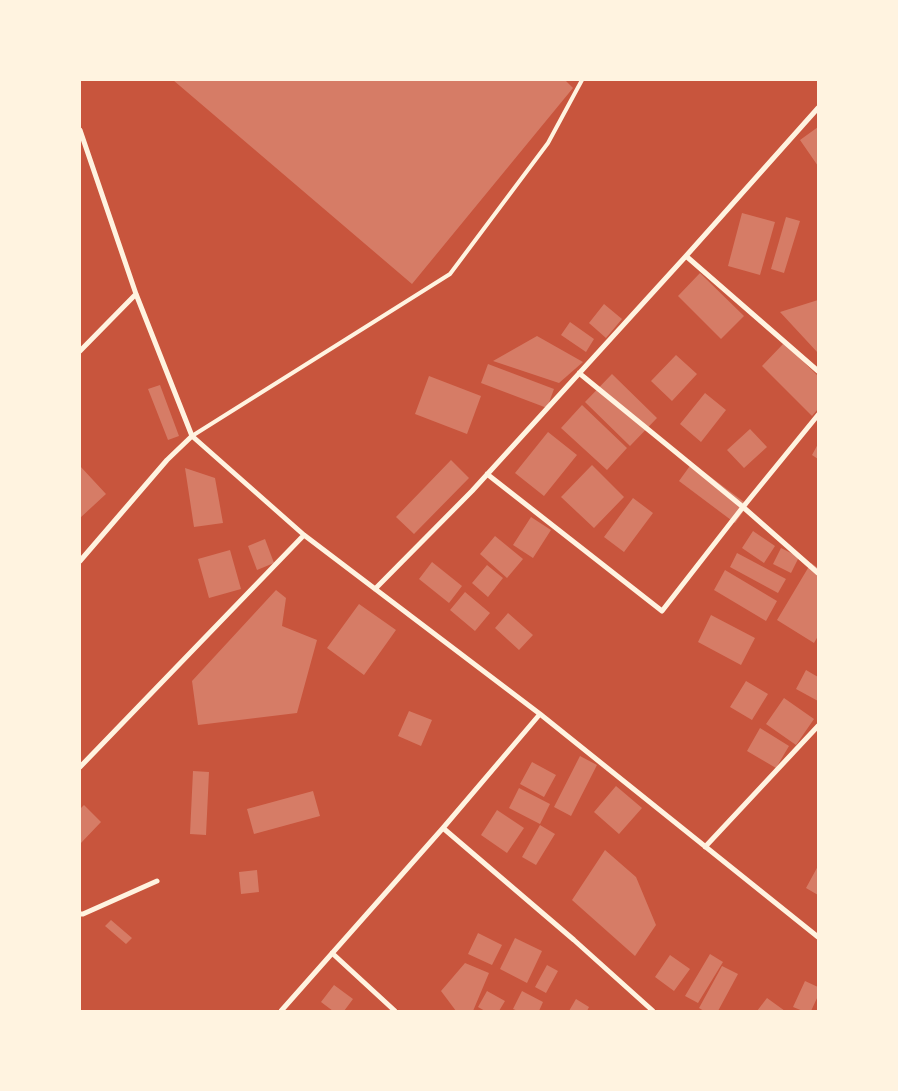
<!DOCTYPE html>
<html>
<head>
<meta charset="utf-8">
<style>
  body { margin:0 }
  #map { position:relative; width:898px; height:1091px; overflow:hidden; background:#c8553d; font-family:Roboto,sans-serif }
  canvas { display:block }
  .frame { position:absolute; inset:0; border:81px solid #fff3e0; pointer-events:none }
</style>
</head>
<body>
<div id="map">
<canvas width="898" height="1091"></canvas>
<div class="frame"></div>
</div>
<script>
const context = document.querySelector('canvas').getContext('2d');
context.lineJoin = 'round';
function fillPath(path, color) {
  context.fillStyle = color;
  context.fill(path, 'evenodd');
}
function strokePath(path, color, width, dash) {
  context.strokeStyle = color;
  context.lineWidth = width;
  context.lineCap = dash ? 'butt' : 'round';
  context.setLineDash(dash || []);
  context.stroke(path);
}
fillPath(new Path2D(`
  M173,80h392l8,8 -161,196z
  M818,127v39l-18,-26z
  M742,213l33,9 -15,53 -32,-9z
  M786,217l14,4 -16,52 -13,-4z
  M700,273l44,43 -23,23 -43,-43z
  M818,300v53l-38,-41z
  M604,304l18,15 -16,19 -17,-15z
  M570,322l24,17 -8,13 -25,-17z
  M537,336l46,26 -24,21 -66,-22z
  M784,343l34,33v33l-6,7 -50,-50z
  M676,355l21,19 -25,27 -21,-20z
  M488,364l66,25 -7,19 -66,-25z
  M612,374l45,44 -27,28 -45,-44z
  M429,376l52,20 -14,38 -52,-20z
  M160,385l19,51 -11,4 -20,-51z
  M705,393l21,17 -25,32 -21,-18z
  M582,405l45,43 -20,22 -46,-42z
  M750,429l17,18 -23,21 -17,-18z
  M548,432l29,23 -33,41 -29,-23z
  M818,444v15l-6,-4z
  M451,460l18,18 -55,56 -18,-17z
  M692,463l56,42 -13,18 -56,-42z
  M592,465l32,32 -30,31 -33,-31z
  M80,466l26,28 -26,24z
  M185,468l30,10 8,45 -29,4z
  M633,498l20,15 -29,39 -20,-15z
  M531,517l20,13 -18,28 -20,-13z
  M753,531l22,15 -11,17 -22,-15z
  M495,536l28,23 -16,19 -27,-24z
  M265,539l9,24 -17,7 -9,-24z
  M781,548l18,9 -8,16 -18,-9z
  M230,550l11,39 -32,9 -11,-39z
  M737,553l49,26 -8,14 -48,-26z
  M432,562l30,24 -13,17 -30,-24z
  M811,563l7,5v68l-4,7 -37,-23z
  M487,565l16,13 -15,19 -16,-14z
  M725,570l52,31 -11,20 -52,-31z
  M276,590l10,8 -4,28 35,14 -20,73 -99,12 -6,-44z
  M465,592l25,21 -15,18 -25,-21z
  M359,604l37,26 -32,45 -37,-27z
  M508,613l25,22 -14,15 -24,-22z
  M711,615l44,23 -14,27 -43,-23z
  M806,670l12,7v24l-22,-12z
  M746,681l22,13 -16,26 -22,-13z
  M784,698l30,21 -18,26 -30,-21z
  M409,711l23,9 -11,26 -23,-10z
  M760,728l29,18 -13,22 -29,-17z
  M580,756l17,9 -26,51 -17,-9z
  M532,762l24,13 -12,22 -24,-13z
  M193,771l16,1 -3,63 -16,-1z
  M616,786l26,22 -23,26 -25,-22z
  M519,788l31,16 -10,20 -31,-16z
  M313,791l7,25 -66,18 -7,-25z
  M84,805l17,17 -21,22v-35z
  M497,810l27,18 -17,25 -26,-18z
  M540,825l15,9 -19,31 -14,-8z
  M605,850l31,27 20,48 -21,31 -63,-56z
  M818,866v29l-12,-7z
  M257,870l2,22 -18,2 -2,-22z
  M111,920l21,18 -6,6 -21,-18z
  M478,933l24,12 -10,20 -24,-11z
  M515,938l27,13 -15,32 -27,-14z
  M710,954l13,8 -25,41 -13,-7z
  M670,955l20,14 -16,22 -19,-14z
  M465,963l24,10 -16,38h-17l-15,-20z
  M547,965l11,6 -12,22 -11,-6z
  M722,966l16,8 -20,37h-14l-5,-3z
  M805,981l13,6v9l-7,15h-8l-10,-4z
  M334,985l19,14 -9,12h-11l-12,-9z
  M487,991l18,10 -6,10h-14l-7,-4z
  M522,991l21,11 -4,9h-21l-5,-2z
  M767,998l18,13h-28z
  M576,999l13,8 -2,4h-18z`), '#d67c66');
strokePath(new Path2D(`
  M192,436l258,-162 98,-131 34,-63`), '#fff3e0', 4);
strokePath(new Path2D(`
  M80,130l56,164 56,142 112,99 236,179 278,223
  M686,256l132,115
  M80,351l56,-57
  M818,415l-75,92 75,66
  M487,474l175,137 81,-104 -164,-134
  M80,561l87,-101 25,-24
  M375,589l97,-98 214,-235 132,-148
  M80,767l224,-232
  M443,828l131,112 79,71
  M705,847l113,-121
  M80,914h3l74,-33
  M332,953l63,58
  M281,1011l162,-183 97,-114`), '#fff3e0', 5);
</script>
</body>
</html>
